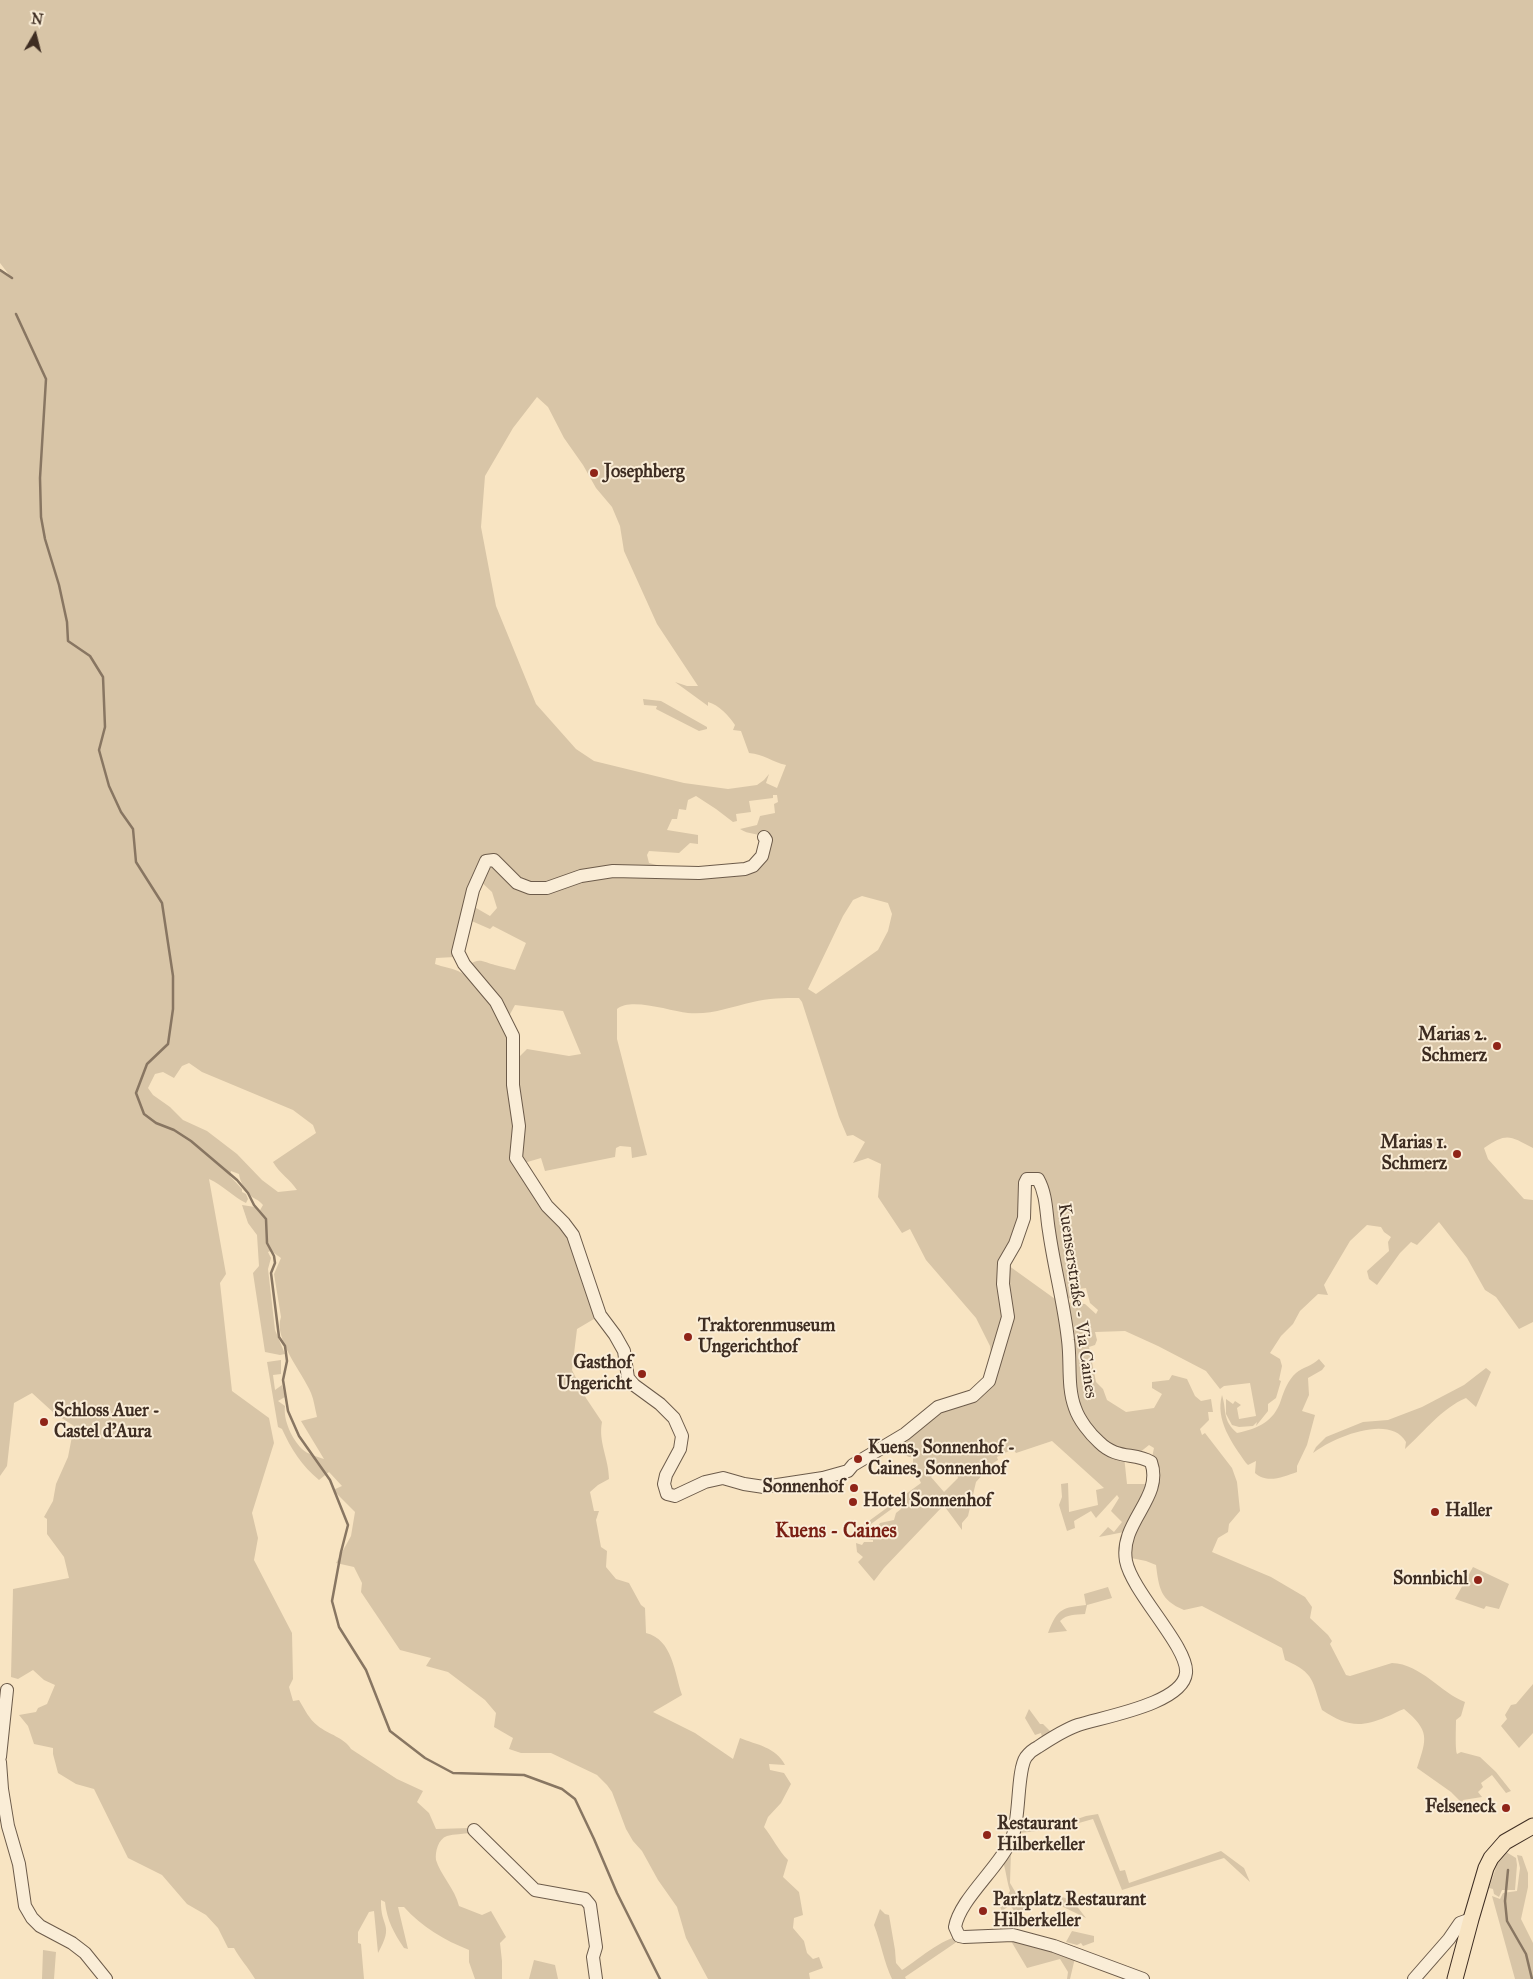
<!DOCTYPE html>
<html>
<head>
<meta charset="utf-8">
<style>
  body { margin:0 }
  #map { position:relative; width:1533px; height:1979px; overflow:hidden; background:#f8e4c2; font-family:"IM FELL Great Primer",serif }
  canvas { display:block }
  .north { position:absolute; left:10px; top:10px; width:50px; height:50px; -webkit-text-stroke:4px #faedd7; paint-order:stroke; rotate:8deg; font-size:14px; font-weight:700; line-height:20px; text-align:center; color:#3e2d22 }
  .north::after { content:''; display:block; margin:auto; width:18px; height:22px; background:#3e2d22; clip-path:polygon(50% 0,100% 100%,50% 72%,0 100%) }
</style>
</head>
<body>
<div id="map">
<canvas width="1533" height="1979"></canvas>
<div class="north">N</div>
</div>
<script>
const context = document.querySelector('canvas').getContext('2d');
context.lineJoin = 'round';
function fillPath(path, color) {
  context.fillStyle = color;
  context.fill(path, 'evenodd');
}
function strokePath(path, color, width, dash) {
  context.strokeStyle = color;
  context.lineWidth = width;
  context.lineCap = dash ? 'butt' : 'round';
  context.setLineDash(dash || []);
  context.stroke(path);
}
function write(font, color, halo, rows, align = 'center') {
  context.font = font + ' "IM FELL Great Primer",serif';
  context.lineWidth = 4;
  context.setLineDash([]);
  context.textBaseline = 'middle';
  context.strokeStyle = halo;
  context.fillStyle = color;
  for (const [text, x, y, turn = 0] of rows) {
    context.save();
    context.translate(x, y);
    context.rotate((+turn || 0) * Math.PI / 180);
    context.textAlign = isNaN(turn) ? turn : align;
    if (halo) context.strokeText(text, 0, 0);
    context.fillText(text, 0, 0);
    context.restore();
  }
}
fillPath(new Path2D(`
  M0,0h1533v1148c-23,-12 -26,-16 -49,0l4,11 36,40 9,1v122l-14,7 -23,-32 -11,-7 -18,-32 -28,-36 -22,23 -6,-3 -11,11 -23,32 -8,-6 -2,-8 22,-20 -1,-9 3,-5 -7,-5 -3,-5 -14,-2 -17,16 -26,44 4,10 -10,-1 -18,17 -7,13 -12,12 -11,17 10,6 2,7 -3,14 2,1 -5,17 -8,6v7l-12,15 1,-4 -4,4 -14,1 -7,-2 -6,-11v-15l7,5 2,-3 6,4 -4,3 2,11 17,-3 -6,-33 -26,3 -4,3 -14,-18 -48,-25 -33,-15 -30,1 2,8 -2,5 -6,2 7,35 7,7 4,11 19,12 28,-4 8,-14 -10,-6v-6l17,-2 3,-5 15,4 8,17 6,5 10,-2 2,13h-5l1,8 -9,9 2,6 3,-2 27,35 5,14 3,29 -11,13 -1,8 -10,6 -6,14 59,25 34,20 7,10 -2,11 18,17 4,6 -2,3 16,31 4,1 42,-13c29,1 49,30 73,39l-4,14 -5,4c0,7 -1,29 1,34l4,-2 19,5 16,15 15,19 -5,2 -14,-18 -11,8 2,4 -5,5 4,5 -19,3 -1,3 -11,-11 -34,-24c10,-30 13,-37 -13,-59 -6,2 -12,6 -18,8 -27,12 -41,8 -64,-7 -10,-29 -7,-37 -37,-50l-3,-12 -80,-42 -18,4c-24,-10 -25,-22 -28,-45l-10,-4 -20,-4 3,-26 -30,6 9,-10 6,5 8,-10 -11,-11 8,-13 -2,-3 -21,23 -5,-7 -17,10 1,7 -8,3 -8,-26 3,-8 -1,-13 7,-1 1,29 29,-7 -2,-15 8,-2 -52,-47 -36,12 -3,-4 -16,8 1,3 -5,3 -17,19 -8,34 -6,7v7l-17,-23h-3l-58,61 -10,13 -16,-19 5,-5 -6,-5 -1,-9 6,2 2,-3h9v-2h-4l11,-17 14,-3 2,-7 5,-4v-3l-4,-1 -26,19 -2,6 -12,6 -6,-2 70,-51 -8,-17v-9h-4l-6,-3 -2,1 -5,-5 -2,-9 20,-13 24,-21 40,-14 11,-12 4,-10 -3,-25 -14,-28 -50,-58 -16,-31 -8,4 -24,-36 3,-33 -13,-6 -15,5 12,-21 -12,-7 -6,1 -8,-19 -37,-115 -3,-4c-15,0 -31,0 -46,4 -23,5 -41,13 -65,11 -18,-2 -57,-16 -71,-4v30l30,116 -15,3 -1,-11 -11,-1 -4,2 -1,9 -70,14 -4,-13 -17,5 -3,-8 2,-15v-28l-6,-21 -1,-11 2,-22 9,-9 42,7 12,-2 -18,-43 -48,-6 -7,13 -15,-24 -24,-29c10,-8 15,-3 26,0 6,2 14,3 20,5l11,-27 -33,-17 -3,3 -23,-10 4,-14 19,11 7,-8 -5,-16 -13,-12c4,-9 6,-14 2,-22l-27,89 1,10 -19,1 -1,6c8,3 16,4 23,7 23,10 44,46 54,68l-1,51 7,25 -5,44 31,47 20,20 11,17 16,58 8,15 -22,13 -5,41 14,28 16,24c-4,20 7,37 7,57l-11,6 -8,7 4,19h5l-3,9 5,27 6,4 -1,16 10,12 13,4 12,22 4,3 1,25c27,7 28,39 36,62l-29,17 42,21 38,26 7,-21c17,7 36,9 45,27l-16,-1 1,6 14,3 7,11 -10,19 -13,14 -4,10c9,11 14,23 24,33l-5,17 16,15 4,23 -9,3 -1,10 11,13 3,12 6,6 6,-2 4,11 -14,5 1,6h-102l-22,-41 -9,-31 -19,-27 -16,-29 -9,-10 -7,-12 -14,-37 -5,-7 -10,-10 -46,-22h-30l-12,-4 4,-11 -19,-11 2,-14 -11,-13 -37,-28 -22,-6 5,-8 -31,-8 -39,-58 1,-9 -8,-16 -18,-4 15,-27 4,-24 -22,-22 9,-4 -13,-14 -10,8c-17,-14 -28,-31 -37,-51l-4,-2 -11,-65 14,-2v14l-8,1 2,15 7,-5 3,12 -7,4 7,5c-2,14 7,33 17,43 5,5 16,8 22,10l-23,-38 16,-4c-2,-8 -3,-17 -6,-24 -8,-20 -38,-54 -30,-76l-7,-43 7,-16 -10,-7 -3,1 3,6 -3,11 7,61 10,24 -5,1 -15,-3 -12,-79 6,-7 -2,-31 -9,-12 -6,-18 13,2 4,5 4,-7c-6,-7 -10,-6 -13,-10 -5,-5 -10,-13 -11,-21l-8,-3 -1,5 12,13v3l4,2 2,5 -2,4c-13,-6 -23,-18 -37,-24l17,95 -6,9 12,108 37,27 5,25 -22,70 6,25 -4,22 38,73 1,46 -4,8 4,14 6,-1c6,10 10,19 19,26 10,8 27,12 33,23l46,30 26,12 -6,11 12,11 7,16 34,-1 1,5c-8,1 -17,1 -24,3 -9,3 -12,16 -11,24 4,14 19,29 23,46l23,9 9,-4 15,26 -6,6 2,18v18h-27l-6,-17v-12c-25,-10 -47,-23 -65,-43h-6l10,42 -4,-1c-10,-15 -17,-27 -19,-46l-4,-2c-1,28 14,23 -3,53l-4,-42 -5,1 -11,20v11l3,1 3,35h-109c-7,-12 -15,-20 -21,-31h-6l-10,-20 -12,-13 -19,-11 -25,-29 -34,-17 -34,-69 -18,-5 -18,-11 -5,-19v-6l-19,-4 -6,-18 -9,-11 17,-3 2,-4 9,-4 8,-19 -11,-5 -11,-10 -15,9 -7,-2 2,-88 56,-11 -5,-21 -17,-23v-15l-3,-2 9,-16 3,-17 12,-27 6,-31 -20,-13 -22,-20 -18,10 -7,63 -7,10v-1207l10,7 -10,-13zM537,397l11,10 16,31 19,27 13,23 16,19 8,19 4,25 33,73 41,62h-11l-12,-4 33,24v-4c11,3 21,14 27,23l-2,5 8,1 8,22c15,1 23,9 37,12l-9,23 -11,-5 3,-9 -5,6 -7,5 -29,4 -44,-6 -90,-22 -18,-12 -40,-45 -40,-98 -15,-79 4,-51 28,-48zM773,795h4l1,7 -4,2 1,9 -15,3 -3,9 -17,4c8,6 19,3 26,11 -1,10 -3,18 -11,24 -16,13 -73,7 -94,7l-4,-6 -8,-2 -2,-8 2,-4 30,2 11,-10 8,1v-9l-31,-5 5,-11h5l2,-10 7,1 2,-10 8,-4 20,13 17,13 4,-1 -1,-7 15,-2 -2,-11 24,-3zM862,896l26,7 4,11 -4,17 -10,19 -62,44 -8,-5 35,-73 10,-16zM189,1063l13,9 91,38 20,15 3,8 -43,29c7,12 17,17 24,28l-19,2 -16,-12 -25,-26 -30,-23 -24,-11 -13,-13 -17,-12 -5,-7 7,-14 8,-2 11,6 8,-12zM1030,1178l8,1 4,8 19,110 18,3 -1,-11 8,-1 4,15 8,7 -2,4 -11,-10 -23,-2v2l-57,-41 10,-19 9,-26 1,-35 2,-4zM1149,1445l5,3 -3,14 3,11v11h-27l-3,-28 10,1zM946,1462l11,12 1,4 -14,14 -13,-15z
  M643,699l18,2 46,26v2l-8,2 -43,-22 1,-3 -13,-1z
  M1319,1359l6,7 -3,4 -14,8 1,17 -7,16 13,4 -8,30 -10,21v6c-14,5 -30,12 -42,1l1,-12 -8,4 -2,-2c-14,-20 -31,-43 -24,-68 5,16 0,25 15,38 20,-4 37,-11 44,-33 3,-9 7,-20 15,-27 7,-6 16,-7 23,-14z
  M1486,1368l5,4 -15,35 -10,-9c-24,10 -41,33 -61,51l1,-7c-16,-29 -74,-4 -93,11l3,-6 10,-10 37,-15 25,-2 34,-13 42,-22z
  M1473,1567l36,17 -10,25 -13,-3 -2,3 -29,-10z
  M1108,1587l4,11 -25,7 -2,9c-10,1 -18,0 -25,7l7,10 -19,2c10,-26 15,-25 38,-28l-2,-11z
  M1533,1684v49l-14,15 -18,-22 6,-7 -2,-4 6,-10 5,-1z
  M1029,1709l11,15h3l10,10 -11,3 -1,-4 -6,2 -10,-17z
  M1098,1814l22,57 5,-1 4,13 92,-32 23,17 6,14 -26,-24 -102,32 -29,-71 -32,9 -41,5 -2,8 -7,9 -1,33 13,22 9,-3 1,2 -8,6 -10,2 -5,-7 -8,6 -2,-4 10,-16c-4,-13 -4,-23 -9,-35l18,-26 35,-3 32,-11z
  M1506,1852l10,6 1,7 -2,25h-13l-3,7 -5,-3 -1,-5 -4,-1 9,-26z
  M1517,1855l5,1 6,17v14l-7,32 12,24v36h-18l-23,-83 8,3 3,-6 14,-2 3,-23z
  M1052,1894l20,6 14,18 -35,-17 -3,-3z
  M880,1909l5,5 4,1 6,35 1,13 6,7c13,-8 47,-38 62,-33l-59,40 1,2h-14c-8,-17 -11,-36 -18,-54z
  M1072,1931l22,5v6l-11,4 -2,-3 -4,2 -11,-3z
  M1011,1941l64,17 -5,21h-3l1,-7 -8,-13 -33,9z
  M43,1950l13,2 -2,27h-12z
  M534,1960l21,5 3,14h-29z`), '#d8c5a7');
strokePath(new Path2D(`
  M0,270l12,8
  M16,314l30,65 -6,99 1,39 4,22 14,46 8,37 1,19 22,15 13,21 2,50 -6,23 10,36 12,26 12,17 3,33 26,41 11,73v33l-5,35 -21,20 -11,29 8,21 12,9 18,7 17,11 46,39 11,13 6,12 12,14 1,24 7,13 1,7 -4,10 8,64 6,9 2,15 -4,19 5,31 11,25 31,44 18,45 -7,27 -9,49 7,26 27,43 24,61 35,27 28,15 71,2 38,14 13,10 19,40 23,54 43,86
  M1508,1870l-3,31 2,20 19,33 6,25`), '#887662', 2.5);
const minor = new Path2D(`
  M764,837l2,3 -4,16 -9,10 -8,3 -46,4 -86,-2 -32,5 -34,12h-17l-13,-5 -23,-23 -8,1 -13,29 -15,62 6,12 32,38 17,34v49l6,41 -3,32 31,48 17,17 9,12 27,80 15,20 9,16 4,27 6,7 26,19 14,14 8,18 -2,13 -14,26 -2,9 3,10 8,2 30,-14 18,-4 21,6 20,3 59,-9 25,-7 5,-6 52,-31 33,-27 35,-11 16,-15 19,-64 -5,-33 1,-21 11,-19 9,-26 1,-35 2,-4h11c9,16 8,35 11,52 5,36 15,72 19,109 3,22 -1,47 7,68 4,12 15,26 24,34 18,18 35,10 52,20 13,36 -32,60 -25,99 6,31 63,87 60,112 -3,31 -84,44 -108,52 -14,5 -28,14 -40,22 -4,2 -9,6 -12,10 -9,13 -6,58 -13,78 -11,31 -53,63 -58,92l4,9 5,1 49,-2 41,11 89,33
  M0,1757l7,-67
  M0,1762l2,27 6,37 11,38 6,42 7,12 8,8 32,17 13,10 21,26
  M474,1830l61,60 50,9 5,6 6,42 -3,10 3,22
  M1414,1979l35,-40 11,-16 11,-4`);
const major = new Path2D(`
  M1455,1979l16,-60 15,-51 5,-10 14,-16 28,-16`);
strokePath(minor, '#6c5b4a', 14);
strokePath(major, '#3e2d22', 17);
strokePath(minor, '#faedd7', 12);
strokePath(major, '#f8e4c2', 15);
for (const [x, y, r, color] of [
  [594,473,5,"#8f2418"],
  [1497,1046,5,"#8f2418"],
  [1457,1154,5,"#8f2418"],
  [688,1337,5,"#8f2418"],
  [642,1374,5,"#8f2418"],
  [44,1422,5,"#8f2418"],
  [858,1459,5,"#8f2418"],
  [854,1488,5,"#8f2418"],
  [853,1502,5,"#8f2418"],
  [1435,1512,5,"#8f2418"],
  [1478,1580,5,"#8f2418"],
  [1506,1808,5,"#8f2418"],
  [987,1835,5,"#8f2418"],
  [983,1911,5,"#8f2418"]
]) {
  const dot = new Path2D();
  dot.arc(x, y, r, 0, 2 * Math.PI);
  context.fillStyle = color;
  context.fill(dot);
  strokePath(dot, '#faedd7', 2);
}
write('bold 18px', '#3e2d22', '#faedd7', [
  ["Josephberg",604,473],
  ["Marias 2.",1487,1036,"right"],
  ["Schmerz",1487,1057,"right"],
  ["Marias 1.",1447,1144,"right"],
  ["Schmerz",1447,1165,"right"],
  ["Traktorenmuseum",698,1327],
  ["Ungerichthof",698,1348],
  ["Gasthof",632,1364,"right"],
  ["Ungericht",632,1385,"right"],
  ["Schloss Auer -",54,1412],
  ["Castel d'Aura",54,1433],
  ["Kuens, Sonnenhof -",868,1449],
  ["Caines, Sonnenhof",868,1470],
  ["Sonnenhof",844,1488,"right"],
  ["Hotel Sonnenhof",863,1502],
  ["Haller",1445,1512],
  ["Sonnbichl",1468,1580,"right"],
  ["Felseneck",1496,1808,"right"],
  ["Restaurant",997,1825],
  ["Hilberkeller",997,1846],
  ["Parkplatz Restaurant",993,1901],
  ["Hilberkeller",993,1922]
], 'left');
write('18px', '#3e2d22', '#faedd7', [
  ["Kuenserstraße - Via Caines",1077,1301,82]
]);
write('bold 20px', '#7a1f14', '#faedd7', [
  ["Kuens - Caines",836,1532]
]);
</script>
</body>
</html>
